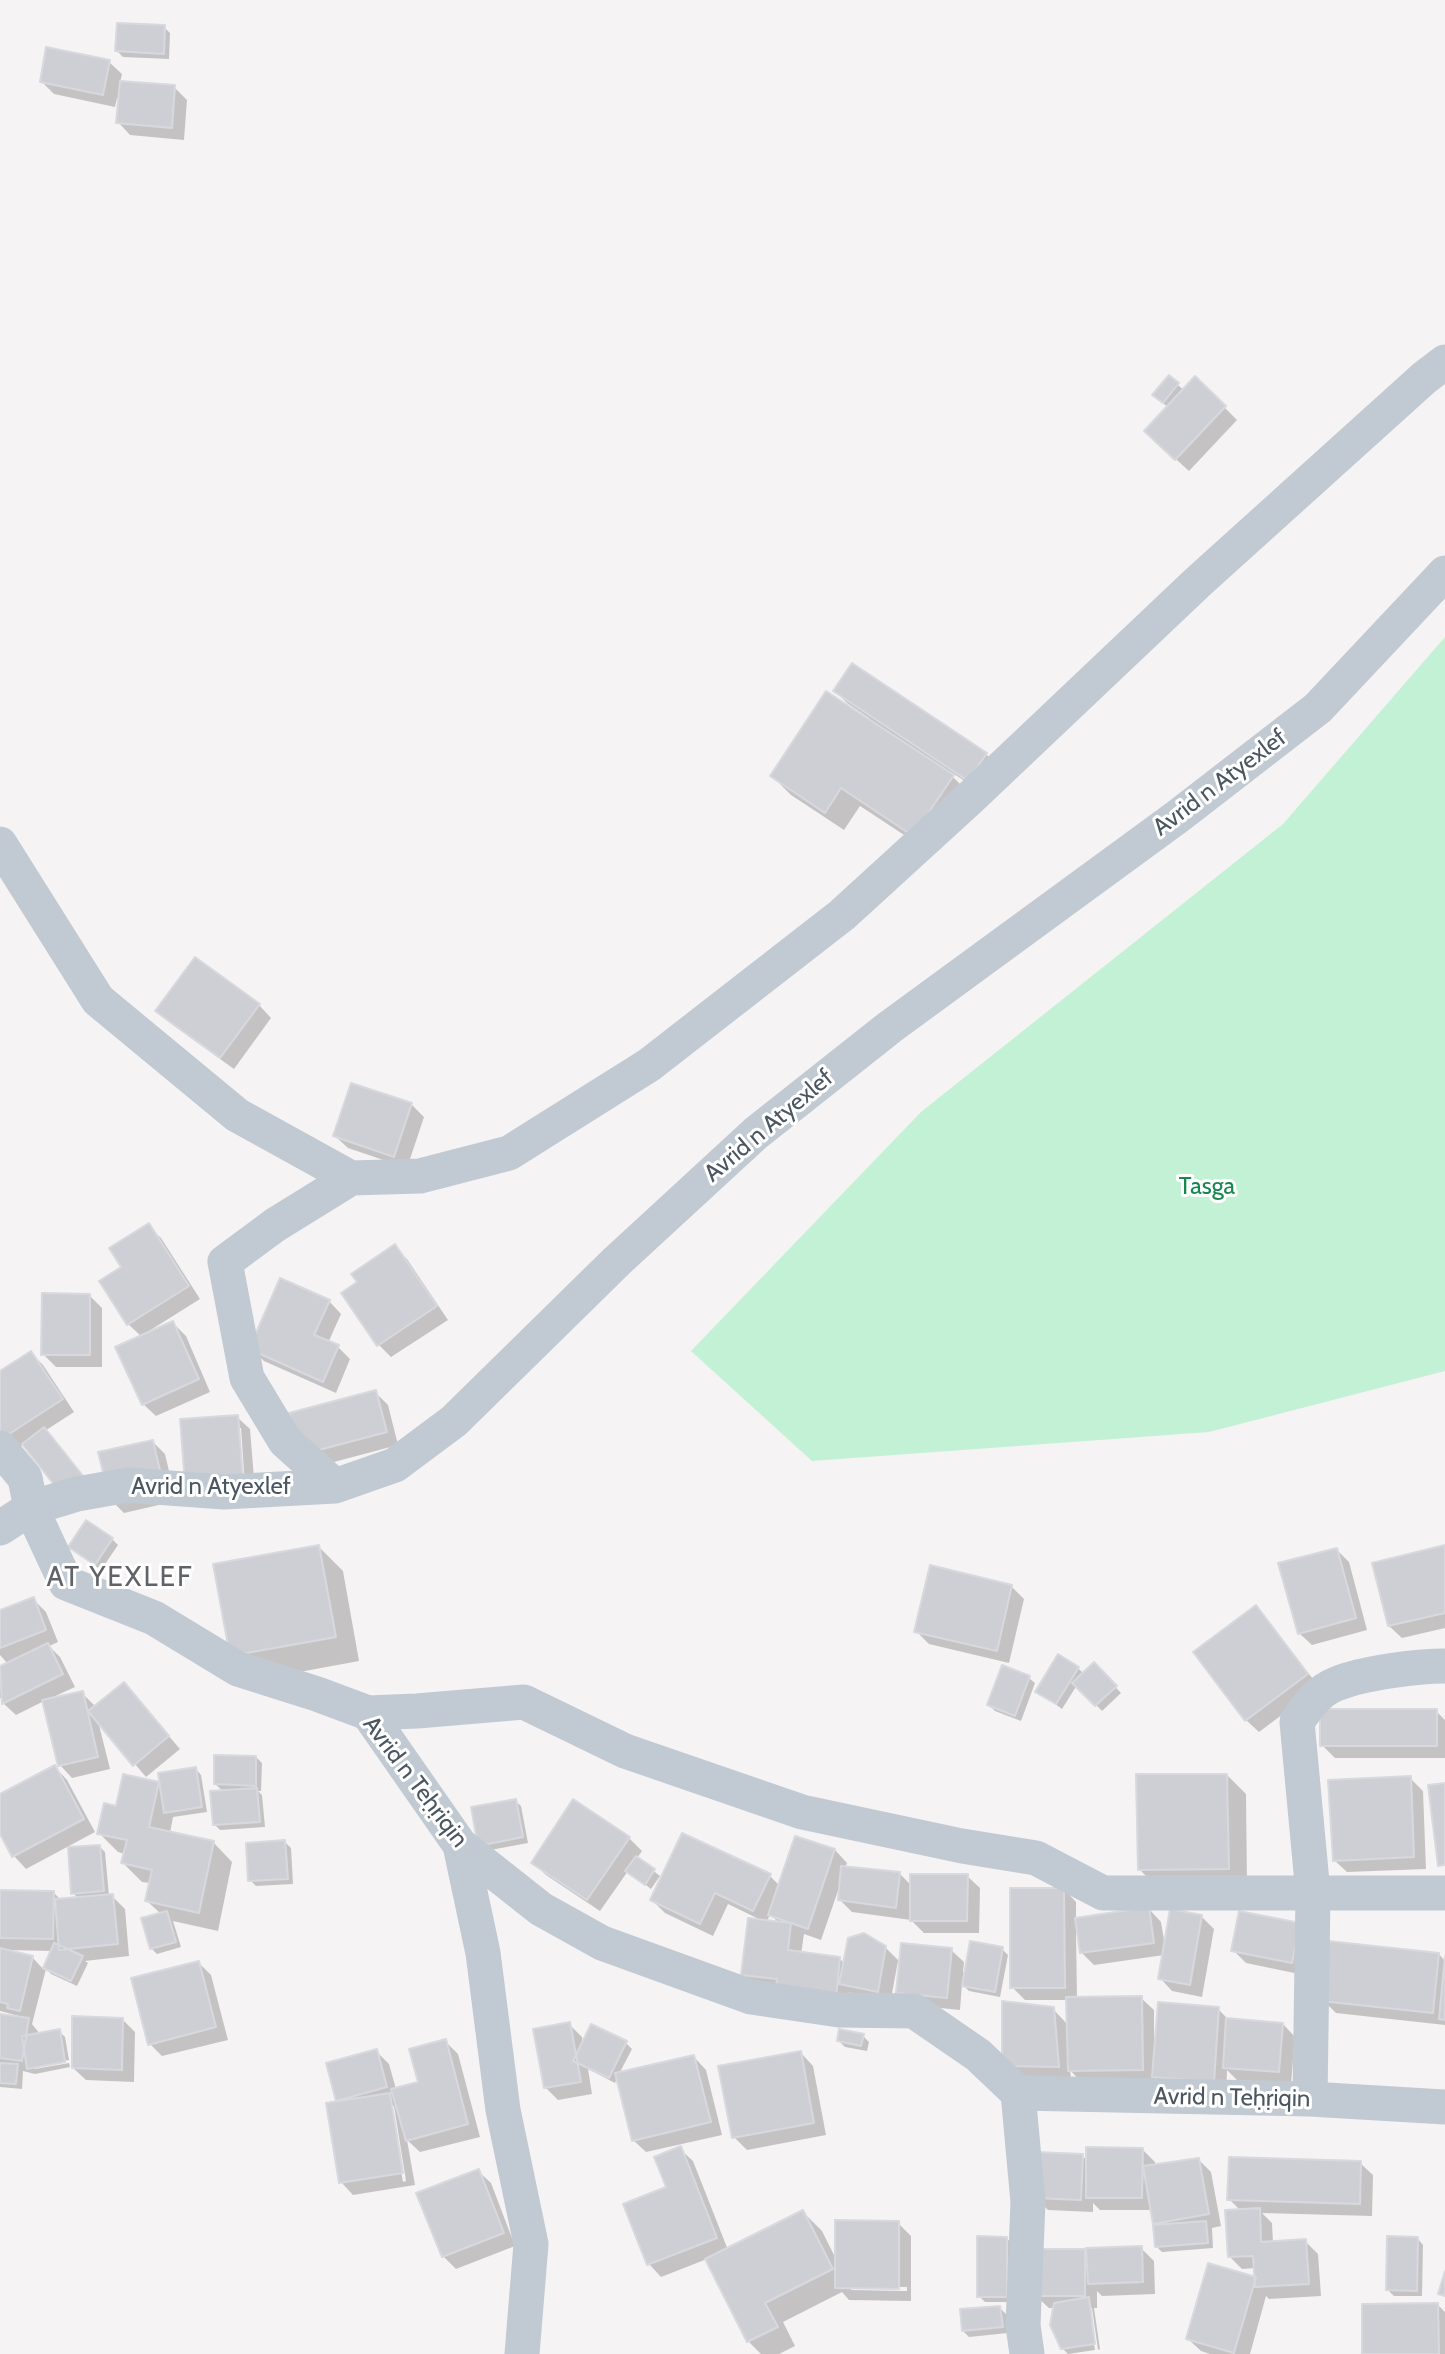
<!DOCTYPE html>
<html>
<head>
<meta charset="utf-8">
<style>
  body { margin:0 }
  canvas { display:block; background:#f5f3f3 }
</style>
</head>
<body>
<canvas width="1445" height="2354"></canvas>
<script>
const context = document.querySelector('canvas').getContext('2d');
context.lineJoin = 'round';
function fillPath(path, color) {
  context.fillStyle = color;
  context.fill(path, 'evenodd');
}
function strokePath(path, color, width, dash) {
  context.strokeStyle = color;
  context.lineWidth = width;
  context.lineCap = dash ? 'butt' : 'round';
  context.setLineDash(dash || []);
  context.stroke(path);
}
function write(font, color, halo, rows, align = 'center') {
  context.font = font + ' Cabin,sans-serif';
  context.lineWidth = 6;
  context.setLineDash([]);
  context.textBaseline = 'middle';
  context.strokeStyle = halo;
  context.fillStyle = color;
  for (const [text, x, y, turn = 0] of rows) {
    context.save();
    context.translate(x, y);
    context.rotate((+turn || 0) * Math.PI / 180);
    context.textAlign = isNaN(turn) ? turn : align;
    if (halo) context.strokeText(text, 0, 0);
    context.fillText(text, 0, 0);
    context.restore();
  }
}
fillPath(new Path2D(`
  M1445,637v734l-236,61 -397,29 -121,-110 230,-239 362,-288z`), '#c3f1d5');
fillPath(new Path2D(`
  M164,27l6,6 -1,26 -46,-2 -6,-6z
  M109,62l13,12 -2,9 54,4 13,13 -3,40 -54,-5 -12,-13 2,-24h-3l-2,9 -61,-13 -12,-12z
  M1169,378l15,12 11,-12 42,42 -48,51 -31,-28 10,-36 -8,-6z
  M835,691l151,63 12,13 -17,25 -30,-20 -1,2 21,21 -38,59 -73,-48 -16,24 -53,-35 -19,-19 95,-55 2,-3 -22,-15z
  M259,1005l12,13 -37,51 -64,-46 -13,-12z
  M411,1104l13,13 -17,51 -59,-20 -13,-12z
  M148,1226l13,12 39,61 -51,32 1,2 23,-10 13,13 24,56 -54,24 -13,-12 -1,-67 -14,-13 -4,-57z
  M395,1247l12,12 41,61 -57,37 -12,-12 -20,-62z
  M89,1295l13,13v59h-46l-13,-13z
  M329,1301l12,13 -13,29 10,4 12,12 -14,34 -72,-32 -13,-12z
  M31,1353l12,12 31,47 -57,37 -17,-19v-57z
  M375,1392l13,13 10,40 -83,22 -13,-13z
  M237,1417l13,12 5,62 -56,4zM237,1428h4l4,59h-3z
  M152,1441l13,13 11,47 -52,12 -13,-13z
  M112,1539l6,6 -17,25 -25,-18z
  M318,1546l25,25 16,90 -103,19 -24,-25z
  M1445,1547v81l-43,10 -13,-12z
  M1337,1550l12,12 18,68 -55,15 -13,-12z
  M1011,1586l13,13 -15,64 -80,-19 -13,-13z
  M33,1599l13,13 12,30 -9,4 11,11 15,30 -26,12 33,-6 14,14 28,-23 56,65 -34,28 -48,-56 12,48 -38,9 -12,-13 -16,-64 -28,14 -13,-12 -3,-6v-29l8,-4 -8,-9v-43z
  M1256,1607l12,13 51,67 -60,45 -13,-12z
  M1094,1665l27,28 -19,18 -25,-26 -15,24 -25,-18 41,-23 6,6z
  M1029,1678l6,5 -14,38 -26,-10 -6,-6z
  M1436,1711l9,9v38h-110l-13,-13z
  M256,1757l6,6 -1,28h-3l4,4 3,32 -45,3 -6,-6 10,-32 -9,-8z
  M55,1767l12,13 28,52 -69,37 -12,-13 -14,-26v-34z
  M196,1769l5,6 6,37 -34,5 -3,16 44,10 18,19 -14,69 -45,-10 8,26 -24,7 -6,-6 10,-34 -14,-13 3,-18 -8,-1 -19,-19 2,-9 -7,-2 -19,-19 18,-25 41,-25 4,4z
  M1227,1775l19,19 1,93 -89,1 -19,-19z
  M1410,1778l13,13 3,78 -79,3 -13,-12z
  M515,1801l6,5 7,37 -43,8 -6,-6z
  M629,1838l13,13 -5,7 23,18 -9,13 -23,-18 -28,40 -54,-36 -13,-13z
  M285,1842l6,6 2,36 -37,2 -6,-6z
  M100,1847l5,5 4,44h3l13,13 4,47 -44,5 3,2 -11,23 -26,-12 -5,-5 -14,55 8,10 19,-3 6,6 4,23 -34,5v4l34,-6 1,4 -35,7 -12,-3 -1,18 -22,-2v-71l18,2 1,-2 -19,-5v-119h53l8,8 18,-1 -6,-6zM6,1950l47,1 -9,19 -11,-12z
  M835,1850l12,13 -2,5 55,6 12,12 55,-10 13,12 -1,45h-55l-13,-13 -59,-8 -12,-12v-15l-19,55 -17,-6 -3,20 38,4 6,6 40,-17 15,15 -2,-1 -8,43 -36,-7 -5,-5 -1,19 -92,-24 -13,-13 20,-53 -35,-17 -15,32 -48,-23 -13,-13 118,-24 10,10zM770,1914l9,9 -12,-1z
  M1064,1889l12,13v17l73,-10 12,13 4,24 36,-30 13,13 -12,68 -30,-6 -12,-13 4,-23 -70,10 -12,-12 -3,-21h-3l1,67 64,-1 13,12v28l64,-29 11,11 54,4 12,13 -4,47 -54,-4 -10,-10 -1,23 -59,-4 -12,-12v5l-73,1 -12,-13 1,8h-55l-12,-13 49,-56 15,16v-25h-43l-13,-13z
  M1299,1925l5,50 -58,-12 -13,-13z
  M1002,1949l6,6 -8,42 -31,-6 -7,-7 -2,26 -49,-5 -13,-13 53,-42 13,12 -1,10h3z
  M1439,1954l6,7v64l-109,-12 -13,-13z
  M198,1962l13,13 17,65 -66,16 -12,-12z
  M122,2019l13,13 -1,50 -48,-2 -13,-12z
  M569,2024l13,13 1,7 43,-1 6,6 -13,25 75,-17 12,13 16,65 -76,17 -13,-12 -15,-64 -3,7 -27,-14 4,25 -34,6 -13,-13z
  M863,2036l6,6 -2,9 -22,-4 -6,-6z
  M445,2041l13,13 22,83 -60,15 -13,-12 8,45 -62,10 -12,-13v-79l-3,-3 38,-49 13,13 7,25 24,-6zM390,2106h4l12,75 -3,1z
  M801,2053l12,13 13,69 -79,15 -13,-13z
  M680,2149l13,12 35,89 75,-38 19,19 15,30 61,-38 13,13v65l-62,-1 -7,-8 -59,30 12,24 -16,8h-18l-13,-13 -41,-82 -46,18 -12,-13zM851,2286l56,1v4l-56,-1z
  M1142,2149l13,13v4l43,-7 13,13 10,54 -9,2 1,20 -51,4 -6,-6 2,-20 -4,-3 -2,-13h-52l-7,-7v9l-45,-2 -13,-13 47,-41 6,5z
  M1360,2163l13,12 -1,41 -110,-3 10,10 1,20 32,-2 13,13 3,42 -52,3 -3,-3 -16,58h-40l-9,-3 -13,-12 68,-60v-11l-14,1 -13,-13 12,-45 -12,-12z
  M478,2171l13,12 24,63 -59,23 -13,-13z
  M1007,2239l6,5 -1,58h-27l-6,-6z
  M1418,2239l5,6 -1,51h-28l-6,-6z
  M1141,2248l13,13 1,33 -53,2 -5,-5v17h-3l6,41 -2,1 -6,-42h-4l7,42 -27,4 -6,-6 -7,-40h-6l-13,-12 48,-45 5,4z
  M1438,2305l7,7v42h-81z
  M1000,2308l6,6 2,19 -39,4 -6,-6z`), '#0003');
const building = new Path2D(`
  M117,23l48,2 -1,29 -49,-3z
  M46,47l64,13 -7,35 -63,-13z
  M120,81l55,4 -3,43 -56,-5z
  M1169,375l10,8 -16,20 -11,-8z
  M1195,376l31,30 -51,54 -31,-29z
  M852,663l135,90 -19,28 -135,-90z
  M826,691l128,84 -41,61 -72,-48 -16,25 -55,-37z
  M195,957l65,47 -40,54 -65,-47z
  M351,1083l61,20 -18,54 -61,-21z
  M149,1223l40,63 -62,39 -28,-44 22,-14 -12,-19z
  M395,1244l42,62 -60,40 -36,-53 16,-11 -6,-8z
  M280,1278l50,22 -16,35 25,10 -16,37 -74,-33z
  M42,1293l48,1v61h-49z
  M173,1321l26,58 -57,26 -27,-58z
  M31,1351l32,48 -60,39 -3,-5v-62z
  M376,1390l11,42 -87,23 -11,-42z
  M238,1415l5,64 -58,4 -5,-64z
  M44,1427l40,50 -22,18 -40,-51z
  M153,1440l11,48 -54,13 -12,-49z
  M86,1520l27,18 -18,27 -27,-18z
  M319,1545l17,92 -106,19 -17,-92z
  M1445,1545v68l-57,13 -16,-63z
  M1337,1548l19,70 -58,16 -20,-71z
  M930,1565l82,20 -15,66 -83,-19z
  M34,1597l12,33 -46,18v-38z
  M1256,1605l52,69 -63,47 -52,-69z
  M48,1643l15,31 -61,30 -2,-38z
  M1058,1654l21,13 -23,37 -21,-12z
  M1094,1662l23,24 -22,20 -23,-23z
  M1002,1665l28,11 -15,40 -28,-11z
  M124,1682l45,54 -36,30 -45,-55z
  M83,1691l15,66 -40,9 -16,-66z
  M1320,1709h117v37h-117z
  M214,1755l42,1v30l-42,-2z
  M55,1765l29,54 -72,38 -12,-23v-40z
  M196,1767l6,40 -38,6 -6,-40z
  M123,1774l36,8 -10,45 65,14 -15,72 -54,-12 7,-31 -31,-7 6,-23 -30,-6 7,-31 12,3z
  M1136,1774h91l2,95 -91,1z
  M1411,1776l3,81 -81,4 -5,-81z
  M1445,1783v82l-7,1 -10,-81z
  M257,1788l3,34 -47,3 -3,-34z
  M516,1799l7,38 -45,9 -7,-39z
  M573,1799l57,38 -43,63 -56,-37z
  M682,1833l89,41 -18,37 -38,-18 -15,31 -50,-24z
  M795,1836l40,13 -27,80 -40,-14z
  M285,1840l3,39 -40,2 -2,-38z
  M100,1845l4,46 -33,3 -3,-47z
  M636,1856l19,13 -10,16 -20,-14z
  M841,1866l59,6 -4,36 -58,-8z
  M910,1874h58l-1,47h-57z
  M1010,1888h54l1,100h-55z
  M0,1890l54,1 -1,48 -53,-1z
  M113,1894l5,50 -59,6 -4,-51z
  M1149,1907l5,36 -74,10 -5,-35z
  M1170,1909l32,6 -12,70 -32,-6z
  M167,1911l9,31 -26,7 -9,-31z
  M1239,1911l61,12 -8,40 -61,-12z
  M748,1918l43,5 -3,27 52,7 -4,42 -61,-7 2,-13 -36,-4z
  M864,1933l22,13 -8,46 -39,-8 9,-46z
  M970,1941l33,6 -8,45 -33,-6z
  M1328,1941l111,12 -6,60 -112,-12z
  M54,1943l29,13 -12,25 -28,-13z
  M901,1943l51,5 -5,50 -51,-5z
  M0,1948l33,8 -13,55 -13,-3 1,-4 -8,-2z
  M1445,1956v64l-6,-1z
  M199,1961l17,66 -68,18 -17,-67z
  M1142,1996l1,74 -75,1 -2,-74z
  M1002,2001l52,6 5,60 -57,-1z
  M1158,2002l61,5 -5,75 -62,-5z
  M0,2014l29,4 -7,43 -22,-3z
  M72,2016l51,2 -1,52 -50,-2z
  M1226,2018l57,5 -4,49 -56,-4z
  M570,2022l11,60 -37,6 -11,-59z
  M591,2024l36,17 -18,37 -36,-17z
  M60,2029l5,33 -38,7 -5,-33z
  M839,2029l25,5 -3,12 -24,-5z
  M446,2039l22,85 -62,17 -15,-52 27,-7 -9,-33z
  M377,2049l10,38 -51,14 -10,-38z
  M801,2051l13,72 -82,15 -14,-72z
  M694,2055l17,67 -79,19 -17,-68z
  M0,2063l18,1 -2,20 -16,-1z
  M390,2093l13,80 -64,10 -13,-80z
  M681,2146l36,92 -70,27 -24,-61 43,-17 -12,-30z
  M1086,2147l57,1 -1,50h-56z
  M1035,2152l48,2 -2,46 -48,-2z
  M1229,2157l132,4 -1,43 -133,-4z
  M1199,2158l10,56 -56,10 -10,-58z
  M479,2169l25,64 -62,24 -26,-64z
  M1260,2208l1,34 45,-3 3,45 -54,3 -2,-31 -25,1 -3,-47z
  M803,2210l30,59 -68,34 13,24 -31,15 -42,-83z
  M835,2220l64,1v68l-64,-1z
  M1206,2221l2,22 -53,4 -2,-22z
  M977,2236l30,1v60h-30z
  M1387,2236l31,1 -1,54 -31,-1z
  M1142,2246l1,36 -55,2 -2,-36z
  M1034,2249h51v47h-50z
  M1208,2263l48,14 -22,76 -48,-14z
  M1445,2271v25l-7,-2z
  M1089,2297l6,47 -34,5 -11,-24 4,-22z
  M1438,2303l1,51h-77v-50z
  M1000,2306l3,21 -41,4 -2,-22z`);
fillPath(building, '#cdcfd5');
strokePath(building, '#d7d9de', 2);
strokePath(new Path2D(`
  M0,844l98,156 139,115 114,63 69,-2 89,-23 140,-88 193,-150 127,-116 229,-217 226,-204 21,-16
  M0,1448l25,30 6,30 35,75 88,35 84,51 79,25 51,19 92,132 81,64 61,34 149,54 88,13 75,1 64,44 40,38 10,109 -5,123 4,29
  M335,1486l-50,-45 -38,-63 -22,-116 50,-37 76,-47
  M0,1528l31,-20 46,-14 51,-9 96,7 111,-6 60,-21 59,-44 163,-160 139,-128 134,-106 287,-210 141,-109 127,-135
  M368,1713l49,-2 107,-9 101,49 177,61 160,34 74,12 67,35h342
  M460,1845l23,108 20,157 28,134 -9,110
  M1018,2093l292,6 135,8
  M1310,2099l3,-206 -16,-171c10,-15 21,-31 39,-38 27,-11 80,-18 109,-18`), '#c1cad2', 35);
write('24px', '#4a5661', '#fff', [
  ["Avrid n Atyexlef",1220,783,-37],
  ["Avrid n Atyexlef",769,1126,-40],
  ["Avrid n Atyexlef",211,1487],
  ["Avrid n Teḥṛiqin",415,1782,53],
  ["Avrid n Teḥṛiqin",1232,2098,1]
]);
write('24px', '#17864f', '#fff', [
  ["Tasga",1207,1187]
]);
context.letterSpacing = '2px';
write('28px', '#5f6368', '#fff', [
  ["AT YEXLEF",120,1578]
]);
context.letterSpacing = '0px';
</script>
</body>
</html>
